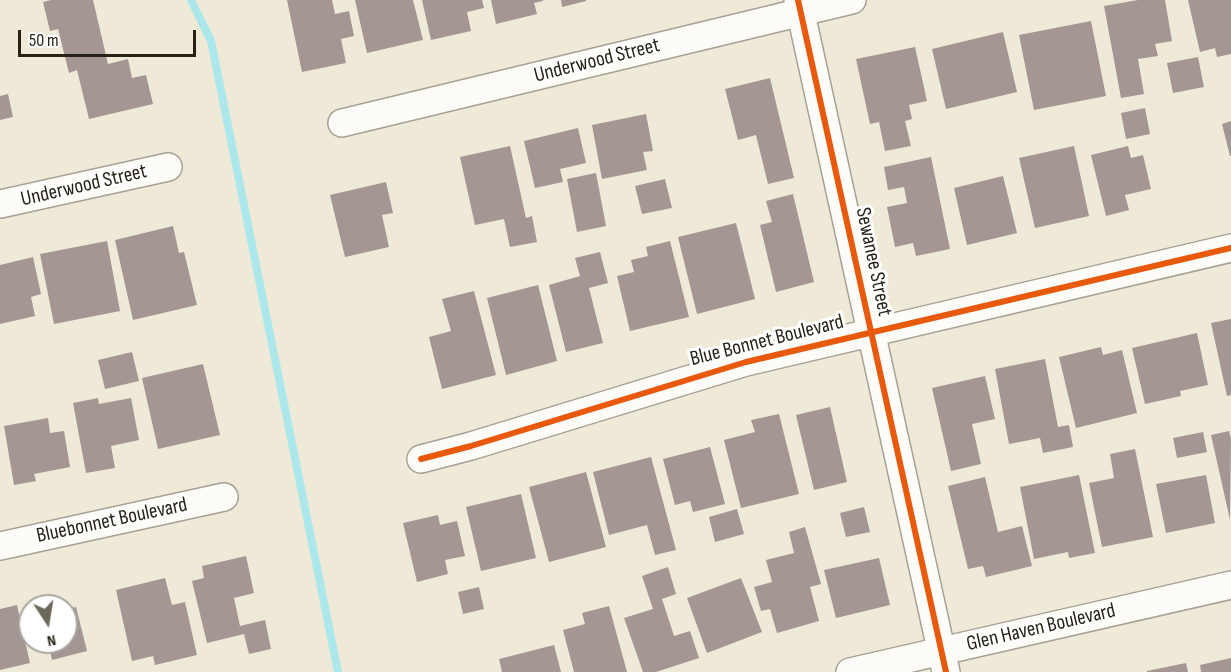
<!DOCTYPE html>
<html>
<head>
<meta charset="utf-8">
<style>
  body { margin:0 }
  #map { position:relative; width:1231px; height:672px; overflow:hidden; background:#efead8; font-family:"Sofia Sans Condensed",sans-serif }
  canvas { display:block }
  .north { position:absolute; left:18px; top:594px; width:60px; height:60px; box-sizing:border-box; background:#fff; border:2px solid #a8a7a2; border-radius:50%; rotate:168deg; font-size:16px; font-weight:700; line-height:24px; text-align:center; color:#262216 }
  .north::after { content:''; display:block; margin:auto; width:21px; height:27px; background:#6c685a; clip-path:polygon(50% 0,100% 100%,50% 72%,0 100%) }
  .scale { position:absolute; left:18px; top:30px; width:178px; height:27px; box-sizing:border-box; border:3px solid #262216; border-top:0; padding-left:8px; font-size:18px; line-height:21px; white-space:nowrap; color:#262216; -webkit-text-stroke:4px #fff; paint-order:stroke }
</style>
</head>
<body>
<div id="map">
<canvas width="1231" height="672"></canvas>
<div class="north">N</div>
<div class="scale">50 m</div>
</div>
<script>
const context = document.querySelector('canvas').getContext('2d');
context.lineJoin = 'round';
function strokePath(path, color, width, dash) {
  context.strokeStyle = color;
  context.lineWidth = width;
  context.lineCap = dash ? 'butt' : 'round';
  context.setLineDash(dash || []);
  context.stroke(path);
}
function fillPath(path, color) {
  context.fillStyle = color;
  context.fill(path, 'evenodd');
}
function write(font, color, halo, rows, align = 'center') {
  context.font = font + ' "Sofia Sans Condensed",sans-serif';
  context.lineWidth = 6;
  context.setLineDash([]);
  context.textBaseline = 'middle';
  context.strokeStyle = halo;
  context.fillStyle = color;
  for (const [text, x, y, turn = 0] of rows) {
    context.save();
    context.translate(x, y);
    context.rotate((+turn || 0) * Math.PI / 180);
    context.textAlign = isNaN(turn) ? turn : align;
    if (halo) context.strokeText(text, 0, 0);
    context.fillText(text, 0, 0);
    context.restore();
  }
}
strokePath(new Path2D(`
  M191,0l20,41 127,631`), '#ace8eb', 8);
fillPath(new Path2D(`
  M51,0h42l15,64 20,-5 4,19 14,-3 7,29 -64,15 -12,-49 -8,3 -11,-44 -8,2 -7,-29z
  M287,0h45l3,14 14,-3 5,25 -13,3 5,24 -44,9z
  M355,0h58l10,40 -56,13z
  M422,0h60l2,8 -17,4 4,19 -40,9z
  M491,0h52v1l-9,2 3,11 -41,10z
  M561,0h25v1l-24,6z
  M1138,0h27l7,41 -17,3 3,12 -20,3 6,35 -23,4 -17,-92z
  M1188,0h43v54l-14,3 -2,-9 -15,4z
  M1091,21l15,75 -72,14 -15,-75z
  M1003,32l14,60 -71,17 -14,-60z
  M915,47l12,54 -18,4 3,14 -7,2 6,25 -26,5 -6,-29 -9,2 -14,-65z
  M1198,57l6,30 -31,6 -6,-30z
  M770,78l24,100 -26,6 -12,-49 -18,5 -13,-51z
  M8,94l5,23 -13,3v-24z
  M1145,108l5,26 -24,5 -5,-26z
  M646,114l7,37 -10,1 4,18 -45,9 -10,-54z
  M1231,121v35h-1l-8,-32z
  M578,128l8,35 -26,6 3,13 -28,6 -11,-47z
  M510,146l16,72 6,-2 5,26 -27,5 -6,-28 -29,6 -15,-68z
  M1074,146l15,70 -54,12 -16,-70z
  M1128,146l3,12 12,-3 8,34 -26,6 4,15 -23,6 -15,-61z
  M931,157l19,92 -34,7 -3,-13 -18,4 -8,-40 20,-4 -3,-16 -16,3 -4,-23z
  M596,173l10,53 -29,6 -10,-53z
  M1003,176l14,57 -50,12 -13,-57z
  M665,179l7,29 -30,6 -7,-28z
  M386,182l7,31 -11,2 7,32 -44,10 -15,-62z
  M793,194l21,88 -38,10 -16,-67 12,-3 -6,-21z
  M736,223l19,76 -58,15 -19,-77z
  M173,226l6,27 5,-1 13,53 -64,15 -18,-80z
  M107,241l13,70 -66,13 -14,-70z
  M670,241l19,76 -59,14 -13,-55 17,-4 -3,-12 17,-4 -2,-9z
  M600,252l8,31 -19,5 14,55 -37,9 -17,-67 31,-9 -5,-18z
  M33,257l8,37 -10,3 4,19 -35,8v-59z
  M538,285l19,76 -51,14 -19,-77z
  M474,291l22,84 -54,14 -13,-52 22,-6 -9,-32z
  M1231,319v76l-4,1 -16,-73z
  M1197,333l11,52 -28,6 1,5 -36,8 -13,-56z
  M1101,347l2,8 19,-5 15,63 -61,15 -17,-71z
  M132,352l7,29 -34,8 -7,-29z
  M1045,359l13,68 11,-2 4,22 -30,6 -3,-15 -31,6 -14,-75z
  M203,364l17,71 -62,14 -16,-71z
  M985,376l10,43 -23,5 9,40 -30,7 -19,-83z
  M98,398l1,6 32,-6 8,42 -28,6 4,22 -29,5 -13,-70z
  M830,407l17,75 -33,8 -18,-75z
  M779,414l20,80 -58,14 -17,-68 31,-8 -4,-12z
  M48,418l2,15 14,-2 6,36 -36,7 2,7 -22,4 -10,-59z
  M1229,431l2,8 -1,81 -19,-85z
  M1203,432l4,20 -30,6 -4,-20z
  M710,447l15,57 -32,8 -3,-11 -15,4 -12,-46z
  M1135,449l18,88 -51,10 -13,-64 25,-5 -4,-24z
  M651,457l25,93 -21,5 -8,-30 -38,10 -16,-63z
  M586,472l20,75 -57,15 -20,-75z
  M1079,475l16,78 -26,5 -1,-6 -34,7 -14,-72z
  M1206,475l9,48 -49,10 -10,-49z
  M985,477l13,55 24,-6 10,40 -46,11 -3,-11 -15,3 -20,-83z
  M521,494l15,64 -55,13 -15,-64z
  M864,507l6,25 -24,5 -6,-24z
  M737,509l7,25 -29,8 -6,-25z
  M438,515l2,10 17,-4 8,35 -20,4 3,14 -31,8 -14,-59z
  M805,527l16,57 -11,3 9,34 -42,12 -7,-24 -9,2 -7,-24 18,-5 -6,-22 28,-7 -5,-21z
  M246,556l8,37 -20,5 6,28 25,-6 6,29 -22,5 -5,-20 -37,9 -15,-62 12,-3 -2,-12z
  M879,558l11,47 -54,13 -12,-48z
  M668,567l8,27 -14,5 12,37 16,-5 9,27 -43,14h-13l-19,-54 29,-9 -11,-33z
  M165,578l7,27 13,-3 12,53 -42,10 -2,-9 -21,5 -16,-71z
  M741,578l21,54 -55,21 -20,-55z
  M479,587l5,22 -21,5 -5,-22z
  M17,605l13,58 -30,7v-61z
  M609,606l18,66h-53l-11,-42 22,-6 -3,-11z
  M76,607l11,44 -35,9 -4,-18h18v-33z
  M554,645l7,27h-59l-3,-13z
  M1231,658v14h-30l-1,-7z
  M1186,663l2,9h-41v-1z`), '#a49693');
const minor = new Path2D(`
  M798,0l148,672
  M342,123l510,-123
  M0,204l168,-37
  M421,459l50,-13 275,-84 485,-114
  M0,546l224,-49
  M850,672l381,-87`);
strokePath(minor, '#a6a194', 30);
strokePath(minor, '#fdfcf9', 27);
strokePath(new Path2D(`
  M798,0l148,672
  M421,459l50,-13 275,-84 485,-114`), '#e8590c', 6);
write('21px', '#262216', '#fff', [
  ["Underwood Street",597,61,-14],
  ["Underwood Street",84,186,-13],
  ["Sewanee Street",873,262,78],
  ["Blue Bonnet Boulevard",767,341,-14],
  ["Bluebonnet Boulevard",112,521,-12],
  ["Glen Haven Boulevard",1041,628,-13]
]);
</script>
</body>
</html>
